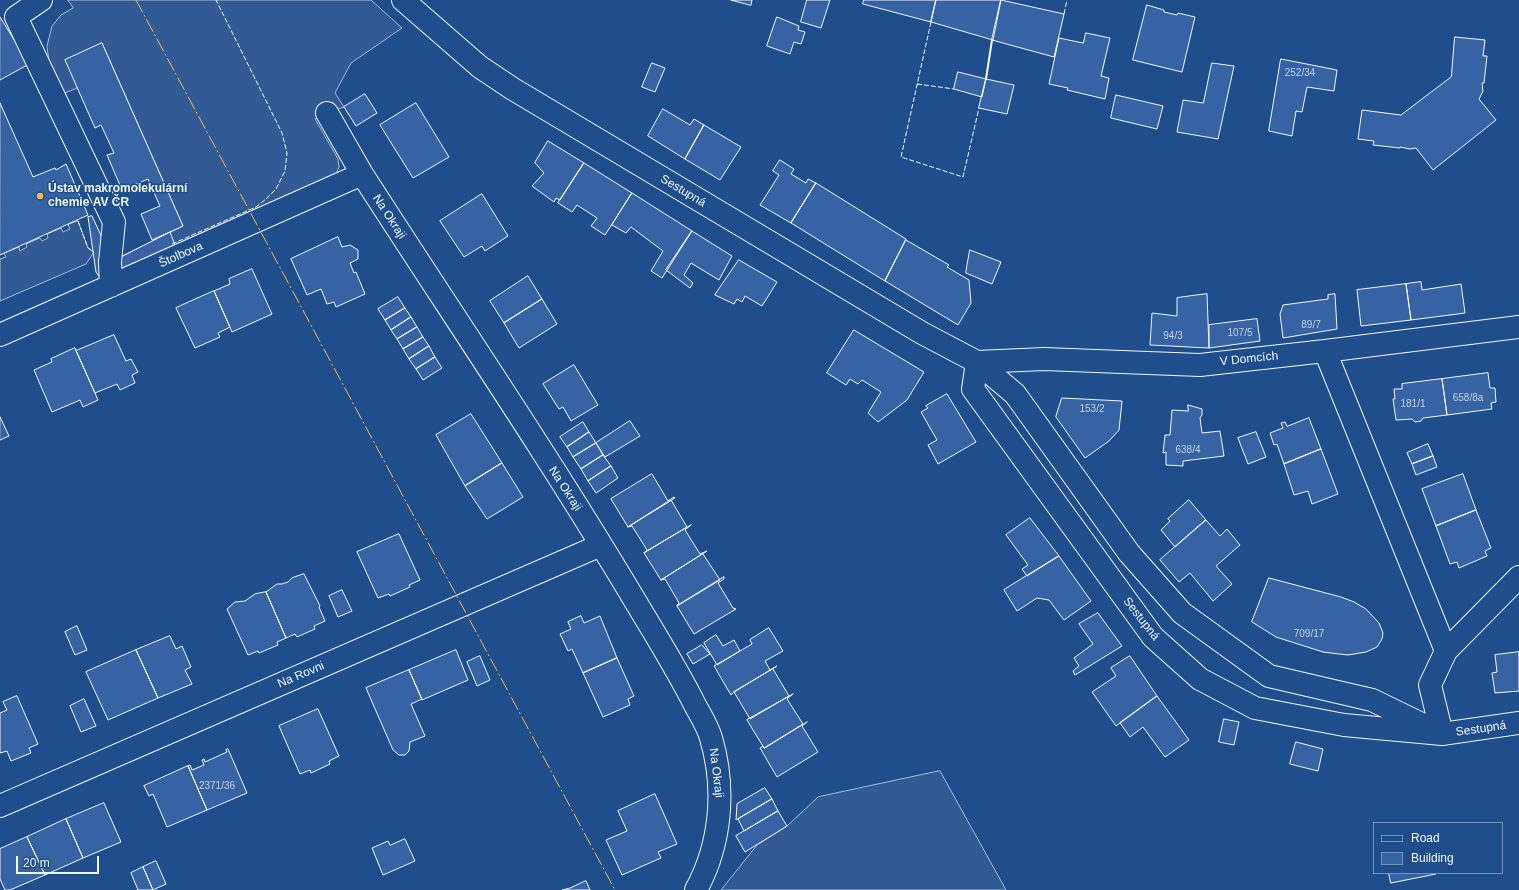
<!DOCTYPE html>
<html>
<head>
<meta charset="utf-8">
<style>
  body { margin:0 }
  #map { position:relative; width:1519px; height:890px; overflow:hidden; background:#1f4e8c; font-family:Helvetica,sans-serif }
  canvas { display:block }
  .legend { position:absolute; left:1373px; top:822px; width:130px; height:52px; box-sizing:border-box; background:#1f4e8c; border:1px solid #7391ba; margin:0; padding:5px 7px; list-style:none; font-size:12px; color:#f2f6ff }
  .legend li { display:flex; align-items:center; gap:8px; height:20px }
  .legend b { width:20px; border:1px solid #7391ba }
  .scale { position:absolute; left:16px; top:856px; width:83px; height:18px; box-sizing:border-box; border:2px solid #f2f6ff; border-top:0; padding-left:5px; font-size:12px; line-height:14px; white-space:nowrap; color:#f2f6ff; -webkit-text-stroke:3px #1f4e8c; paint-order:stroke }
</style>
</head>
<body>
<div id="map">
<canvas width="1519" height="890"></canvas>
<ul class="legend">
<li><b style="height:5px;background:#1f4e8c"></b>Road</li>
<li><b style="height:11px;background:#3563a3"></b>Building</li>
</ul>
<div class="scale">20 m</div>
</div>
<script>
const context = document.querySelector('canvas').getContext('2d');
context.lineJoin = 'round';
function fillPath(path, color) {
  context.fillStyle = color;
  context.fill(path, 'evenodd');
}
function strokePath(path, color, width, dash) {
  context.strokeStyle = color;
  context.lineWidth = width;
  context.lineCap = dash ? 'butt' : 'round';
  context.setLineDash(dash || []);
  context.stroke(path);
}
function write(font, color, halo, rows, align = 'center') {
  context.font = font + ' Helvetica,sans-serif';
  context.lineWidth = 3;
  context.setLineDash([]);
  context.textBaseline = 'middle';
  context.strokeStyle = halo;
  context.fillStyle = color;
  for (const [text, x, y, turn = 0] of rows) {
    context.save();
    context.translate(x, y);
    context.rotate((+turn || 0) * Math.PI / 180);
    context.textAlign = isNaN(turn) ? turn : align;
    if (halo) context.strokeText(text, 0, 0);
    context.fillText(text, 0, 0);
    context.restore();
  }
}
const built = new Path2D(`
  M68,0h303l31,28 -51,35 -16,30 9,14 -17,6 -12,6 23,40 1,8 -3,7 -10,9 -207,85 -9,-6 73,-36 -81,-183 -25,45 -12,5 -2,-1 -14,-31 -2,-15 5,-20 9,-11 12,-7z
  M78,221l10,27 6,4 -8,12 -86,37v-42l6,-2 -2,-4 15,-6 1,4 7,-4 -1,-3 14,-6 2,3 6,-3 -1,-4 14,-6 2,4 7,-3 -2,-4z
  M940,771l66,119h-285l36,-45 30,-19 31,-29z`);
fillPath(built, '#305b95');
strokePath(built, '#a8bbd7', 1);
const building = new Path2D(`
  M731,0h21l-1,5z
  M807,0h23l-9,28 -20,-6z
  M864,0h72l-5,22 -68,-18z
  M936,0h65l-8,40 -62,-18z
  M1001,0l63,14 -10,43 -62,-17z
  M1147,5l17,5v2l13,3 1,-2 17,4 -13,55 -49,-12z
  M0,17l29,47 -29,16z
  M777,17l22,9 -1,4 7,2 -4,12 -7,-2 -4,12 -23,-8z
  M1086,33l24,5 -9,38 8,2 -4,21 -38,-9 1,-2 -19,-4 10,-46 24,5z
  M1455,37l30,3 -2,16h4l-3,27h-2l1,8 -4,8 17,21 -63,50 -17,-22 -6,1 -10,-2v1l-27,-3 1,-4 -16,-2 4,-29 39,5 50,-38z
  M102,43l81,183 -31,14 -11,-26 19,-8 -12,-27 -26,11 -15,-35 7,-2 -13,-28 -6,3 -30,-68z
  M1281,59l56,11 -3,21 -27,-4 -5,25 -6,-1 -4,25 -23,-5z
  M652,63l13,5 -10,24 -13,-5z
  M1212,63l22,3 -16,73 -41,-7 6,-32 20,3z
  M958,72l28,7 -4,18 -28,-8z
  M986,79l28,6 -7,29 -28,-6z
  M365,94l12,19 -21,13 -12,-19z
  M1116,95l47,11 -6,23 -46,-11z
  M0,103l33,74 22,-9 1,2 10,-6 22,51 -88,40z
  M416,103l33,54 -36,21 -33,-53z
  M663,109l27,16 4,-6 10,6 -19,34 -37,-23z
  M704,125l37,22 -21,33 -35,-21z
  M548,141l36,22 -24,37 -4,-2 -2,4 -22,-16 12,-13 -9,-10z
  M780,160l14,9 -3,5 15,9 2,-4 8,4 -25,40 -31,-18 19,-30 -6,-4z
  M584,163l48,30 -27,42 -14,-9 6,-8 -20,-13 -5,7 -14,-9z
  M816,183l90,56 -21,42 -94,-58z
  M632,193l60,38 -30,47 -11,-7 12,-20 -32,-24 -5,6 -14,-8z
  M482,194l26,42 -23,15 -3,-5 -18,11 -24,-36z
  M92,216l21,45 57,-29 5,13 -75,33 -4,-6 -8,-55z
  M692,231l40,25 -13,24 -28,-17 -7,12 9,8 -3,5 -24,-18z
  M338,237l4,10 8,-2 8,5v9l-8,4 4,10 2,-1 9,22 -29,13 -2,-5 -7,2 -6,-15 -14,6 -16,-36z
  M906,240l43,25 -2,2 22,13 2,23 -13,22 -73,-44z
  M970,250l31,12 -9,22 -26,-11z
  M739,260l38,22 -15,24 -17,-10 -3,6 -5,-3 -3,5 -19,-9z
  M252,269l20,45 -40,18 -18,-41 16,-7 -1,-5z
  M528,276l14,23 -38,24 -14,-22z
  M1421,282l1,8 39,-6 4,29 -54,7 -5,-36z
  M1406,284l5,36 -50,6 -4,-36z
  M214,291l16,36 -12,6 2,4 -25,11 -19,-40z
  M1207,294l2,54 -59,-3 2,-32 25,3v-18z
  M1335,294l2,35 -54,9 -3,-24 3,-9 45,-6v-4z
  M398,297l7,11 -20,12 -7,-11z
  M542,299l15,25 -38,24 -15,-25z
  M405,308l6,9 -20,13 -6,-10z
  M411,317l6,10 -20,12 -6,-9z
  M1257,319l3,22 -51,7v-23z
  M417,327l6,10 -20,12 -6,-10z
  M854,330l70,42 -17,28 -29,22 -10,-9 13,-21 -19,-12 -4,4 -8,-5 -4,6 -19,-12z
  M114,335l12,26 5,-2 7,13 -6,3 3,8 -15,7 -3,-6 -22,9 -19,-42z
  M423,337l6,9 -20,13 -6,-10z
  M429,346l6,11 -19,12 -7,-10z
  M75,348l23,52 -15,7 -3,-7 -28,12 -18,-42 18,-8 -1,-3z
  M435,357l7,11 -19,12 -7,-11z
  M574,365l24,40 -27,16 -8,-14 -4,2 -16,-25z
  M1488,373l2,15h5l1,14 -5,1 1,6 -45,6 -5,-36z
  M1442,379l5,36 -24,3 -2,3 -6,1 -3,-3 -16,1 -3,-21h2l-1,-10h8v-5z
  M947,394l29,48 -38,22 -10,-19 9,-5 -16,-28 7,-4 -2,-2z
  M1062,398l60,3 -3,29 -10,11 -24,17 -29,-41z
  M1188,405l14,4v6l-2,3 2,15 18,-2 4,25 -41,5v5l-17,-1v-13l-3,1 2,-18h5l2,-25 16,1z
  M471,414l31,49 -37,23 -29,-51z
  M0,417l9,19 -9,4z
  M1309,418l12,31 -37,15 -7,-20 -3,1 -4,-12 13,-5 -2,-5 4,-1 2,4z
  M630,421l10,15 -35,21 -9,-14z
  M583,422l6,10 -22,15 -7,-10z
  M589,432l7,11 -23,14 -6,-10z
  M1256,432l10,25 -18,7 -10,-26z
  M596,443l7,12 -22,14 -8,-12z
  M1428,444l5,12 -21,8 -5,-11z
  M1321,449l17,45 -26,10 -4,-13 -14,4 -10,-31z
  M603,455l8,11 -23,15 -7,-12z
  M1433,456l4,11 -21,8 -4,-11z
  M502,463l21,34 -36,22 -22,-33z
  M611,466l7,12 -22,15 -8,-12z
  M652,474l16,27 6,-4 1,1 -47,29 -17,-28z
  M1463,474l13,36 -40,16 -14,-37z
  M671,500l16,27 -43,26 3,-3 -15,-24 -4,1z
  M1189,500l17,20 -31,27 -14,-17 9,-9 -2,-2z
  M1476,510l15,38 -6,3 2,5 -28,12 -2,-6 -7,2 -14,-38z
  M1030,518l29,38 -32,20 -5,-7 6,-4 -22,-30z
  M1206,520l14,16 7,-7 13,16 -24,21 16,18 -19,17 -23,-28 -11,9 -19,-22z
  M691,525l-6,5 15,24 7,-3 -46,29 -17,-27z
  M399,534l21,46 -11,5 1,2 -20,9 -1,-2 -11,4 -21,-46z
  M703,554l17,26 -43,26 2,-3 -14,-24 -4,1z
  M1059,556l32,45 -27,19 -15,-20 -12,-2 -20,13 -13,-21z
  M304,574l16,32 -1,1 6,14 -11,5 1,3 -18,8 -2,-3 -9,4 -20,-46 11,-8h5l6,-2 4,-4z
  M724,577v2l-6,4 15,25 3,1 -42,25 -17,-28z
  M1269,578l72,19 13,5 12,7 13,14 4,10 -1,6 -5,8 -11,5 -18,3 -25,-3 -47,-15 -24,-15z
  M342,590l10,21 -14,6 -9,-21z
  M266,592l20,46 -9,4 1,3 -19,8 -1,-2 -10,4 -21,-46 8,-7 10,-1 10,-7z
  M1098,613l24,33 -47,29 -2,-4 6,-5 -5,-8 19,-14 -14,-20z
  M581,616l3,7 16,-7 17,42 -34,15 -11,-24 -4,2 -8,-17 11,-5 -3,-7z
  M77,626l10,24 -12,5 -10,-23z
  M769,628l14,23 -18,10 5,9 7,-4 -43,26 -3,3 -17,-29 38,-22 -2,-4z
  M716,635l7,11 11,-6 6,11 -23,14 -13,-22z
  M170,636l6,13 6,-3 9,21 -6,3 7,14 -34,14 -22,-48z
  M702,645l8,9 -17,10 -6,-10z
  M136,650l22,48 -50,22 -22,-48z
  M456,650l12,30 -46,20 -13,-30z
  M1519,652v39l-24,2 -3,-20 5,-1 -2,-17z
  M480,656l10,24 -13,6 -10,-24z
  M1130,656l27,40 -41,30 -24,-34 24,-16 -5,-8z
  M617,658l17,38 -6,3 2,6 -27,12 -20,-44z
  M773,669l16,27 -39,23 -16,-27z
  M409,670l13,29 -11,5 14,32 -15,6 -1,9 -4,4h-6l-6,-5 -27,-62z
  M793,694l-6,5 16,25 -39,24 -17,-28z
  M17,696l21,48 -9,4 2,5 -20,8 -4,-10 -7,2v-40l7,-3 -4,-8z
  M1157,696l32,44 -24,17 -22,-30 -13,10 -10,-14z
  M84,699l12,27 -15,6 -11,-26z
  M318,709l21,47 -10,5 1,3 -19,9 -1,-3 -10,4 -21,-48z
  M1224,719l15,3 -5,23 -15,-3z
  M807,722l-5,4 16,26 -41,25 -17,-29 3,-2 1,2z
  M1296,742l27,7 -5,22 -28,-7z
  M228,749l19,44 -40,17 -19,-44 2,-1 2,5 12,-5 -2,-5 2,-1 1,3 22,-10 -1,-2z
  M188,766l19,44 -40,17 -14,-33 -4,2 -5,-10z
  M765,788l7,11 -36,21 1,-16z
  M655,794l22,50 -19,8 3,6 -39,17 -16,-35 21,-9 -9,-20z
  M772,799l6,12 -34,20 -6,-12z
  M104,803l17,39 -38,16 -17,-39z
  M778,811l9,15 -42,26 -9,-16z
  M66,819l17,39 -38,17 -18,-38z
  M27,837l18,38 -35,15h-5l-5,-11v-30z
  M405,839l10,22 -32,14 -11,-27 16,-7 2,4z
  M156,861l10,23 -13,6 -10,-23z
  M143,867l10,23h-15l-7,-17z
  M1389,873h47v1l-45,9z
  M586,881l4,9h-28l8,-2z`);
fillPath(building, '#3563a3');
strokePath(building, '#f2f6ff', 1);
const minor = new Path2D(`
  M41,0l-25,17 98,205 -4,40 1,24
  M403,0l77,67 33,22 409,244 55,29 38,32 114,159 53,60 87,63 103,24 70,34
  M327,113l35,61c90,140 184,278 269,420 22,37 45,73 64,111 6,11 13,22 16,33 15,51 10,106 -15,152
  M0,335l362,-161
  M1325,351l121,300
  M977,362l-4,27 180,248 47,42 55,29 89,17 98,9 77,-11
  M977,362l67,-3 156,6 125,-14 194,-24
  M1442,734l-12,-49 16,-34 73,-74
  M0,806l601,-261`);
strokePath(minor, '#f2f6ff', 24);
strokePath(minor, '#1f4e8c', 22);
strokePath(new Path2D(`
  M1064,14l3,-14
  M931,22l-30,135 62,20 16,-69
  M917,84l37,5
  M78,221l10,27 6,4
  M172,244l84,-37 10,-8 10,-10 9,-18 2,-18 -5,-20 -66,-133`), '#f2f6ff', 1, [5, 2]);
strokePath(new Path2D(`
  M986,79l6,-39`), '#f2f6ff', 2);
strokePath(new Path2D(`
  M136,0l479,890`), '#ffb74d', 1, [14, 3, 2, 3]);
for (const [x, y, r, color] of [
  [40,196,4,"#ffb74d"]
]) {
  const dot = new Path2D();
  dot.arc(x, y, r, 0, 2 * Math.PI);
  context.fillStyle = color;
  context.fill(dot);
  strokePath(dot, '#1f4e8c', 1.5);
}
write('10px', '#c3d1e8', null, [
  ["252/34",1300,73],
  ["89/7",1311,325],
  ["107/5",1240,333],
  ["94/3",1173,336],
  ["658/8a",1468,398],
  ["181/1",1413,404],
  ["153/2",1092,409],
  ["638/4",1188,450],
  ["709/17",1309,634],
  ["2371/36",217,786]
]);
write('bold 12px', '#f2f6ff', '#1f4e8c', [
  ["Ústav makromolekulární",48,189],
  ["chemie AV ČR",48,203]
], 'left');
write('12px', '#f2f6ff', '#1f4e8c', [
  ["Sestupná",683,191,31],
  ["Na Okraji",389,217,57],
  ["Štolbova",181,255,-24],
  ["V Domcích",1249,359,-6],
  ["Na Okraji",565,489,57],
  ["Sestupná",1141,619,52],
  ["Na Rovni",301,675,-23],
  ["Sestupná",1481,729,-8],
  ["Na Okraji",716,773,83]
]);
</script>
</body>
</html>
